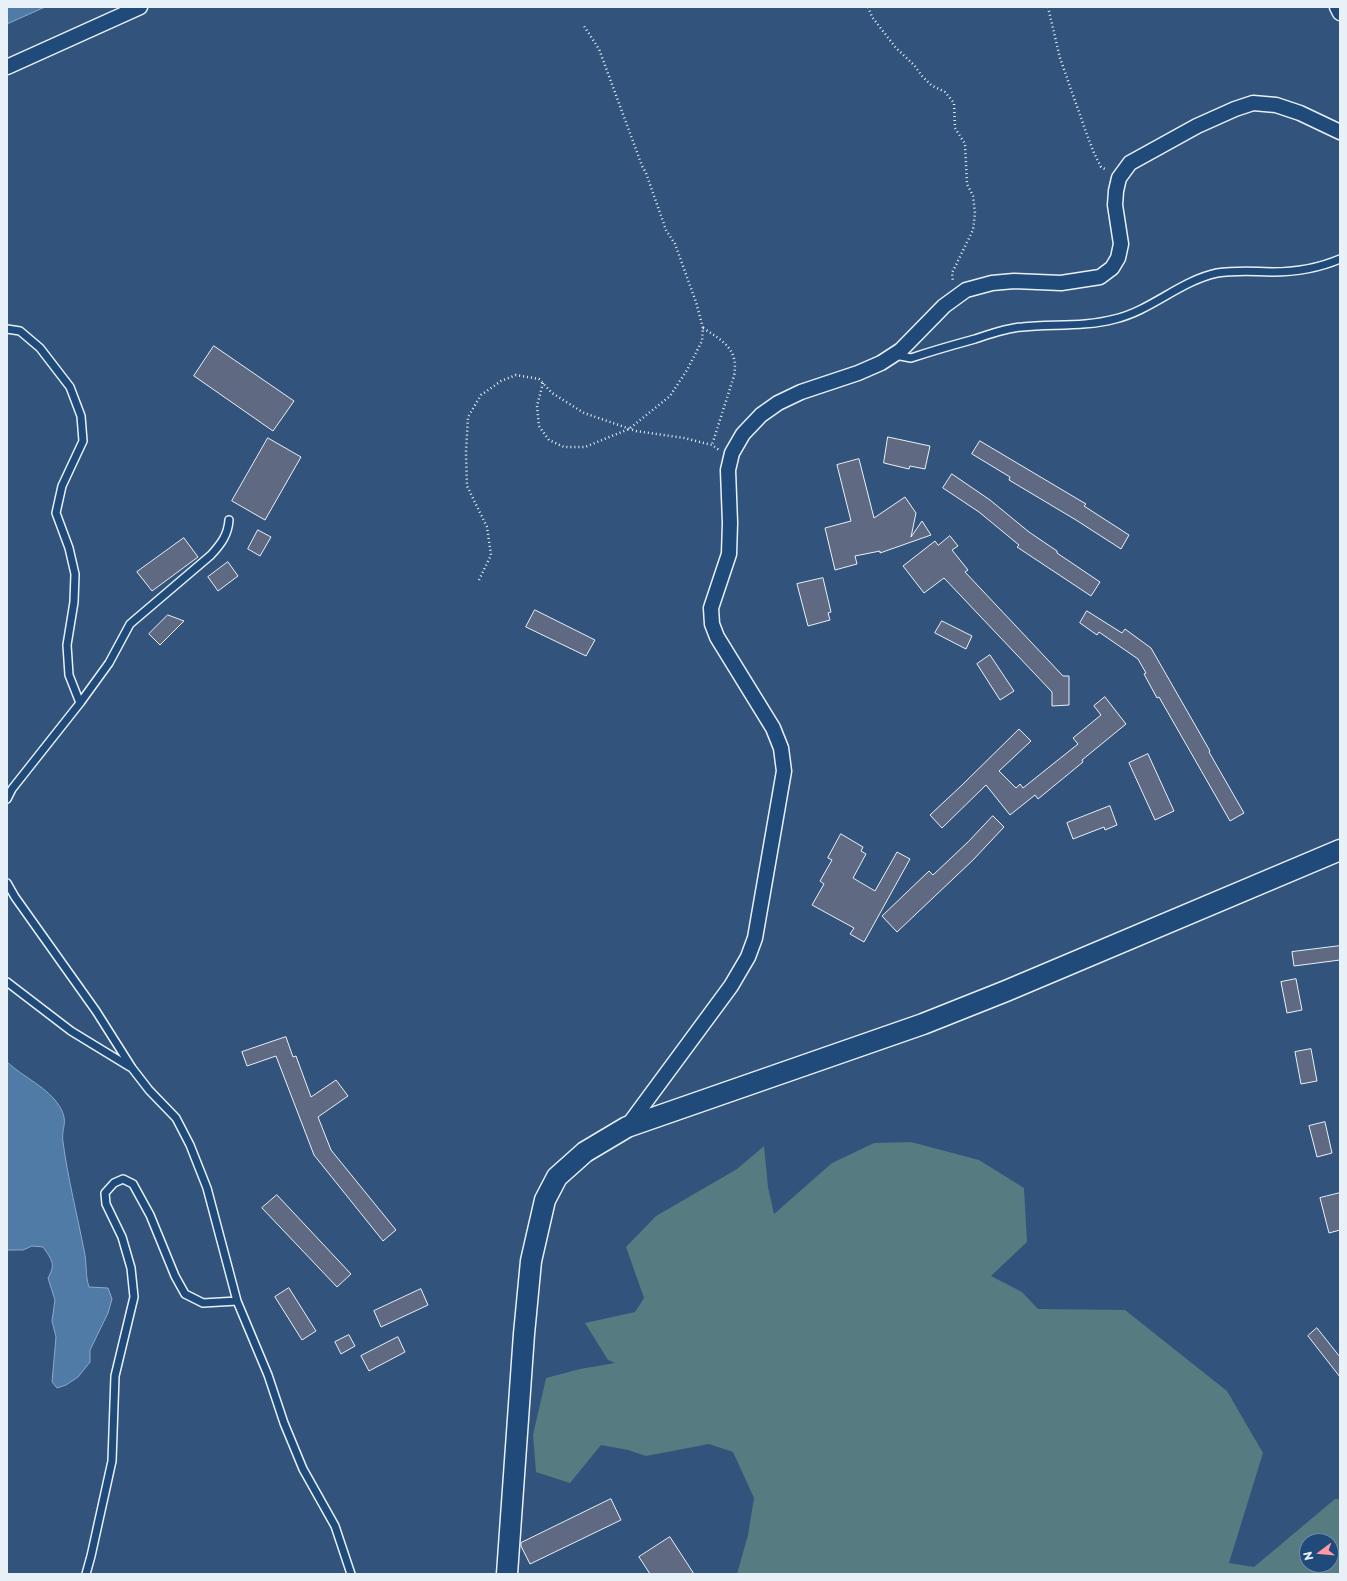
<!DOCTYPE html>
<html>
<head>
<meta charset="utf-8">
<style>
  body { margin:0 }
  #map { position:relative; width:1347px; height:1581px; overflow:hidden; background:#32537c; font-family:"Playpen Sans",sans-serif }
  canvas { display:block }
  .frame { position:absolute; inset:0; border:8px solid #e8f1f8; pointer-events:none }
  .north { position:absolute; left:1299px; top:1533px; width:40px; height:40px; box-sizing:border-box; background:#1f4a7a; border:1px solid #6f8dac; border-radius:50%; rotate:254deg; font-size:11px; font-weight:700; line-height:16px; text-align:center; color:#e8f1f8 }
  .north::after { content:''; display:block; margin:auto; width:14px; height:18px; background:#ff9aa2; clip-path:polygon(50% 0,100% 100%,50% 72%,0 100%) }
</style>
</head>
<body>
<div id="map">
<canvas width="1347" height="1581"></canvas>
<div class="frame"></div>
<div class="north">N</div>
</div>
<script>
const context = document.querySelector('canvas').getContext('2d');
context.lineJoin = 'round';
function fillPath(path, color) {
  context.fillStyle = color;
  context.fill(path, 'evenodd');
}
function strokePath(path, color, width, dash) {
  context.strokeStyle = color;
  context.lineWidth = width;
  context.lineCap = dash ? 'butt' : 'round';
  context.setLineDash(dash || []);
  context.stroke(path);
}
fillPath(new Path2D(`
  M911,1142l68,18 45,28 3,54 -36,34 31,16 16,17 87,1 102,81 36,62 -34,110 25,4 81,-68h5v75h-603l11,-39 6,-37 -21,-46 -24,-8 -63,12 -18,-6 -27,-5 -31,38 -34,-11 -3,-37 13,-57 34,-9 35,-6 -7,-3 -23,-37 50,-11 9,-14 -18,-51 30,-31 81,-47 27,-23 4,41 6,27 58,-51 42,-20zM1307,1541h24v24h-24z`), '#567b81');
const water = new Path2D(`
  M7,7h38l-38,17z
  M7,1062c17,16 41,25 53,45 9,16 1,20 3,35 5,37 14,72 21,108 3,12 1,25 5,37l19,1 4,11 -4,14 -18,37v12l-12,15 -12,8 -9,3 -5,-6 4,-45 -4,-16 3,-21 -7,-22c8,-14 4,-18 -5,-31l-11,-1 -9,4h-16z`);
fillPath(water, '#507ba6');
strokePath(water, '#8daac7', 1);
const building = new Path2D(`
  M214,346l80,55 -21,30 -79,-55z
  M888,437l42,9 -5,23 -15,-3 -1,3 -25,-6z
  M268,438l33,19 -36,63 -33,-19z
  M980,441l106,63 -2,2 45,29 -8,14 -45,-29 -67,-40 1,-3 -38,-23z
  M859,459l15,59 31,-21 11,16 -5,24 11,-16 9,14 -51,18v-2l-25,5 2,8 -22,6 -10,-42 26,-7 -14,-56z
  M952,474l38,26 39,32 28,19v2l43,29 -9,14 -74,-49 2,-2 -40,-33 -36,-24z
  M258,530l13,7 -11,19 -12,-7z
  M950,536l8,10 -6,4 16,20 -3,2 98,104h6v29l-17,1v-14l-108,-114 -20,15 -21,-27 32,-25 3,4z
  M184,538l14,19 -46,34 -15,-19z
  M228,562l10,14 -20,15 -10,-14z
  M823,578l8,34 -3,1 2,7 -22,6 -11,-42z
  M535,610l60,30 -9,16 -60,-29z
  M1087,611l35,22 3,-4 26,19 59,103 -1,1 35,61 -14,8 -71,-124 -2,1 -13,-24 2,-1 -8,-14 -39,-27 -2,3 -17,-12z
  M168,615l16,6 -24,24 -11,-11z
  M942,621l30,15 -6,13 -31,-16z
  M990,655l24,36 -14,9 -23,-36z
  M1105,697l21,27 -44,36 1,2 -45,37 -3,-4 -25,20 -24,-30 -44,43 -12,-13 31,-29 58,-57 12,12 -32,30 17,17 4,-4 3,4 55,-44 -5,-6 28,-23 -7,-9z
  M1148,754l26,57 -19,9 -26,-57z
  M1110,806l7,19 -12,5 -1,-3 -31,12 -6,-16z
  M993,816l11,11 -31,33 -76,72 -15,-16 47,-45 4,4 35,-33z
  M841,834l22,13 -2,4 5,3 -13,24 22,13 22,-39 13,7 -46,83 -14,-8 4,-6 -42,-23 12,-21 -4,-3 12,-21 -4,-2z
  M1340,946v14l-46,6 -2,-14z
  M1296,979l6,31 -15,3 -6,-31z
  M286,1037l7,20 3,-1 15,41 25,-17 12,16 -30,21 13,33 65,80 -13,11 -69,-86 -38,-99 -29,10 -5,-14z
  M1311,1049l6,32 -16,3 -6,-32z
  M1325,1122l7,31 -15,4 -8,-31z
  M1340,1193v37l-11,3 -9,-35z
  M277,1195l74,79 -14,13 -75,-79z
  M289,1288l27,43 -14,9 -27,-43z
  M421,1289l7,16 -47,22 -7,-16z
  M1317,1328l23,29v20l-32,-41z
  M349,1335l6,11 -14,8 -6,-12z
  M398,1337l7,15 -36,19 -8,-15z
  M611,1499l10,21 -91,44 -9,-18v-3z
  M670,1537l24,37h-44l-11,-17z`);
fillPath(building, '#606982');
strokePath(building, '#e8f1f8', 1);
const lane = new Path2D(`
  M7,329l13,2 20,17 30,39 11,29 2,25 -21,45 -6,27 13,35 6,26 -1,28 -7,43 2,30 11,28
  M895,355l16,3c21,-7 42,-13 64,-19 15,-5 31,-11 47,-12 31,-3 63,0 93,-8 37,-9 65,-38 102,-46 19,-3 37,-2 55,-1 23,0 47,-4 68,-13
  M7,799l5,-10 68,-86 29,-40 21,-39 81,-69c10,-11 17,-20 18,-35
  M7,883l8,14 81,114 36,57 17,22 27,28 14,27 17,43 30,113 31,74 16,48 19,46 32,57 16,48
  M7,982l64,49 59,36
  M86,1574l5,-18 21,-95 3,-85 19,-79 -3,-29 -9,-31 -16,-33 -1,-11 9,-10 9,-4 10,5 17,31 25,61 10,18 18,9 34,-2`);
const street = new Path2D(`
  M1337,7l3,6
  M7,67l133,-60
  M627,1127l104,-141 17,-29 7,-19 29,-167 -3,-23 -8,-20 -56,-91 -5,-13 -1,-16 18,-54 1,-31 -2,-53 4,-17 11,-19 18,-19 17,-12 23,-11 57,-19 23,-10 20,-13 43,-44 22,-16 26,-7 22,-2 47,2 39,-6 12,-9 6,-10 3,-14 -6,-39 1,-14 3,-13 11,-15 67,-37 38,-17 18,-6 23,2 24,8 40,19`);
const secondary = new Path2D(`
  M507,1574l17,-240 7,-73 14,-61 12,-23 28,-25 42,-25 296,-103 83,-33 334,-141`);
strokePath(lane, '#e8f1f8', 10);
strokePath(street, '#e8f1f8', 17);
strokePath(secondary, '#e8f1f8', 23);
strokePath(new Path2D(`
  M868,7l4,10 24,31 18,17 8,11 9,9 14,7 9,11 1,25 10,16 2,40 6,12 2,17 -2,17 -21,43 1,9
  M1048,7l12,51 26,74 8,21 7,14 6,3
  M703,328c20,13 36,21 31,48l-22,69
  M543,383l-6,23 2,20 10,14 15,7h21l44,-18 41,-33 17,-26 15,-29 1,-13 -7,-26 -21,-58 -9,-14 -20,-57 -4,-7 -43,-117 -15,-23
  M479,580l12,-25 -4,-28 -20,-41 -1,-34 2,-35 13,-22 20,-14 15,-6 23,4 13,14 32,20 52,18 48,7 28,7 7,5`), '#e8f1f8', 2.5, [1, 3]);
strokePath(lane, '#1f4a7a', 7);
strokePath(street, '#1f4a7a', 14);
strokePath(secondary, '#1f4a7a', 20);
</script>
</body>
</html>
